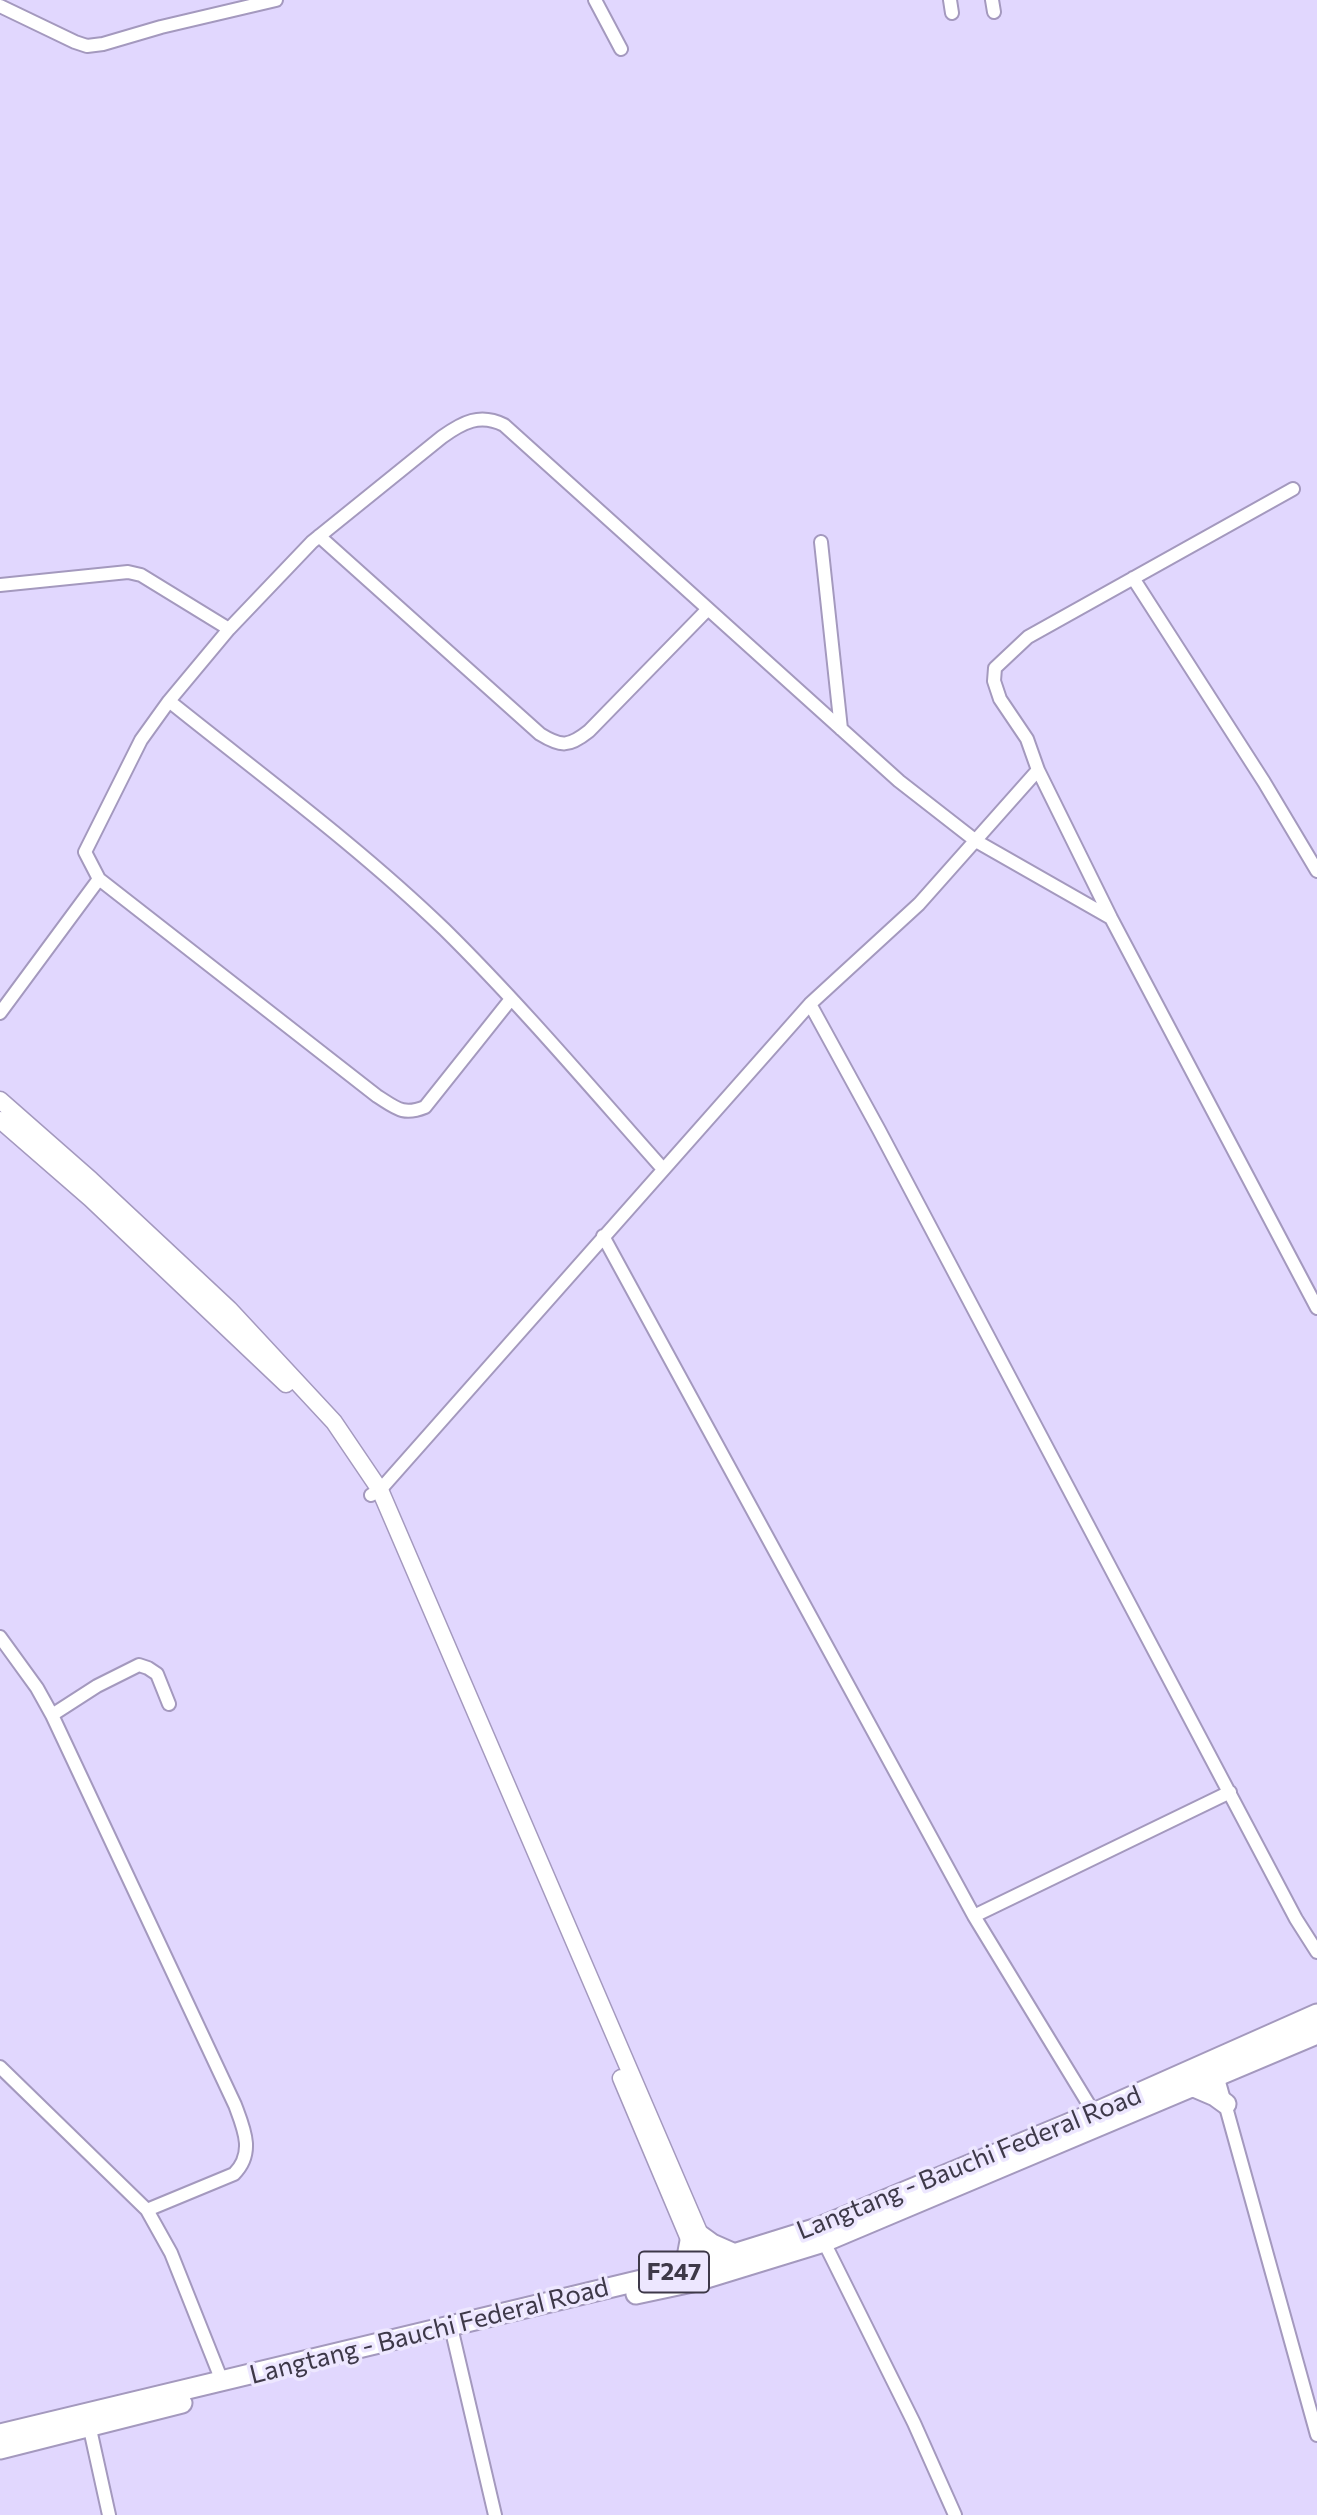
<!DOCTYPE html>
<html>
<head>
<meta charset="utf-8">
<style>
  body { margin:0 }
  canvas { display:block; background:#e1d7fe }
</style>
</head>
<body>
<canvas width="1317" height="2515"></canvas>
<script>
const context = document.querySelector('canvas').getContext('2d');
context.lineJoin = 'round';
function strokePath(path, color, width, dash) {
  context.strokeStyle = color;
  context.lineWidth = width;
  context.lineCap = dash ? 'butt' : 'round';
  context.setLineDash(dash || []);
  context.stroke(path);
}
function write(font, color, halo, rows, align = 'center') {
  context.font = font + ' Commissioner,sans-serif';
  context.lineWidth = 7;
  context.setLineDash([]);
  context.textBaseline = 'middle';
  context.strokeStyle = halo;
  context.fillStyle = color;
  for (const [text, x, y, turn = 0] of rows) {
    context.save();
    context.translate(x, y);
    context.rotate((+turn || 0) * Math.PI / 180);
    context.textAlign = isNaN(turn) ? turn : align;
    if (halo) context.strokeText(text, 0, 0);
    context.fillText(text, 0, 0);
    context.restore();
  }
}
const street = new Path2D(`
  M595,0l26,49
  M950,0l2,13
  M992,0l2,12
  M0,6l75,36 12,4 16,-2 58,-17 115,-27
  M1293,489l-265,148 -33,31 -1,13 6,18 27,40 11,31 73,148 206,390
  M319,536l221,198c21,13 29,13 49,-3l119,-122
  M821,542l20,187
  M1133,578l131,204 53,89
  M0,585l128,-13 13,3 88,54
  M169,701c92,74 189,145 275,228 77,76 147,159 219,240
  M511,999l-86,108c-22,9 -29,1 -48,-11l-278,-217 -14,-27 56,-112 28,-39 60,-72 83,-87 130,-105c21,-15 38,-24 62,-12l395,356 77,60 135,77
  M810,1004l69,126 417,789 21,33
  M0,1013l99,-134
  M603,1236l371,680 120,197
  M371,1495l9,-5 430,-486 109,-100 119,-134
  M0,1637l37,51 15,27 183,390c9,24 20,48 -1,69l-87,36
  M52,1715l45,-29 42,-21 9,3 9,6 12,30
  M974,1916l256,-124
  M0,2067l147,143 24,43 51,128
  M1216,2071l101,364
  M822,2238l92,185 41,92
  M451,2327l44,188
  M88,2420l21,95`);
const secondary = new Path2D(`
  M0,1100l91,80 138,129 105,113 46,68 325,756
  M0,1120l91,79 195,185
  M621,2078l73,173`);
const primary = new Path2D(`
  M1194,2087l21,9 11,8
  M701,2236l11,8 25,11
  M679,2271l8,-14 3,-16
  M636,2294l61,-13 127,-39 493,-208
  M0,2434l679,-163 138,-43 277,-115 223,-99
  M0,2449l182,-46`);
strokePath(street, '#a499be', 16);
strokePath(secondary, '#a499be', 19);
strokePath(primary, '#a499be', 23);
strokePath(street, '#fff', 12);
strokePath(secondary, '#fff', 16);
strokePath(primary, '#fff', 19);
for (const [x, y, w] of [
  [674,2272,70]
]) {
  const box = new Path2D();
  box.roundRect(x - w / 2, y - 20.5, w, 41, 5);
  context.fillStyle = '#ede7ff';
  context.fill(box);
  strokePath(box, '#3e3949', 2);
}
write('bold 24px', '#3e3949', null, [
  ["F247",674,2272]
]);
write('26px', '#3e3949', '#ede7ff', [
  ["Langtang - Bauchi Federal Road",969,2163,-22],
  ["Langtang - Bauchi Federal Road",429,2331,-14]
]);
</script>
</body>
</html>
